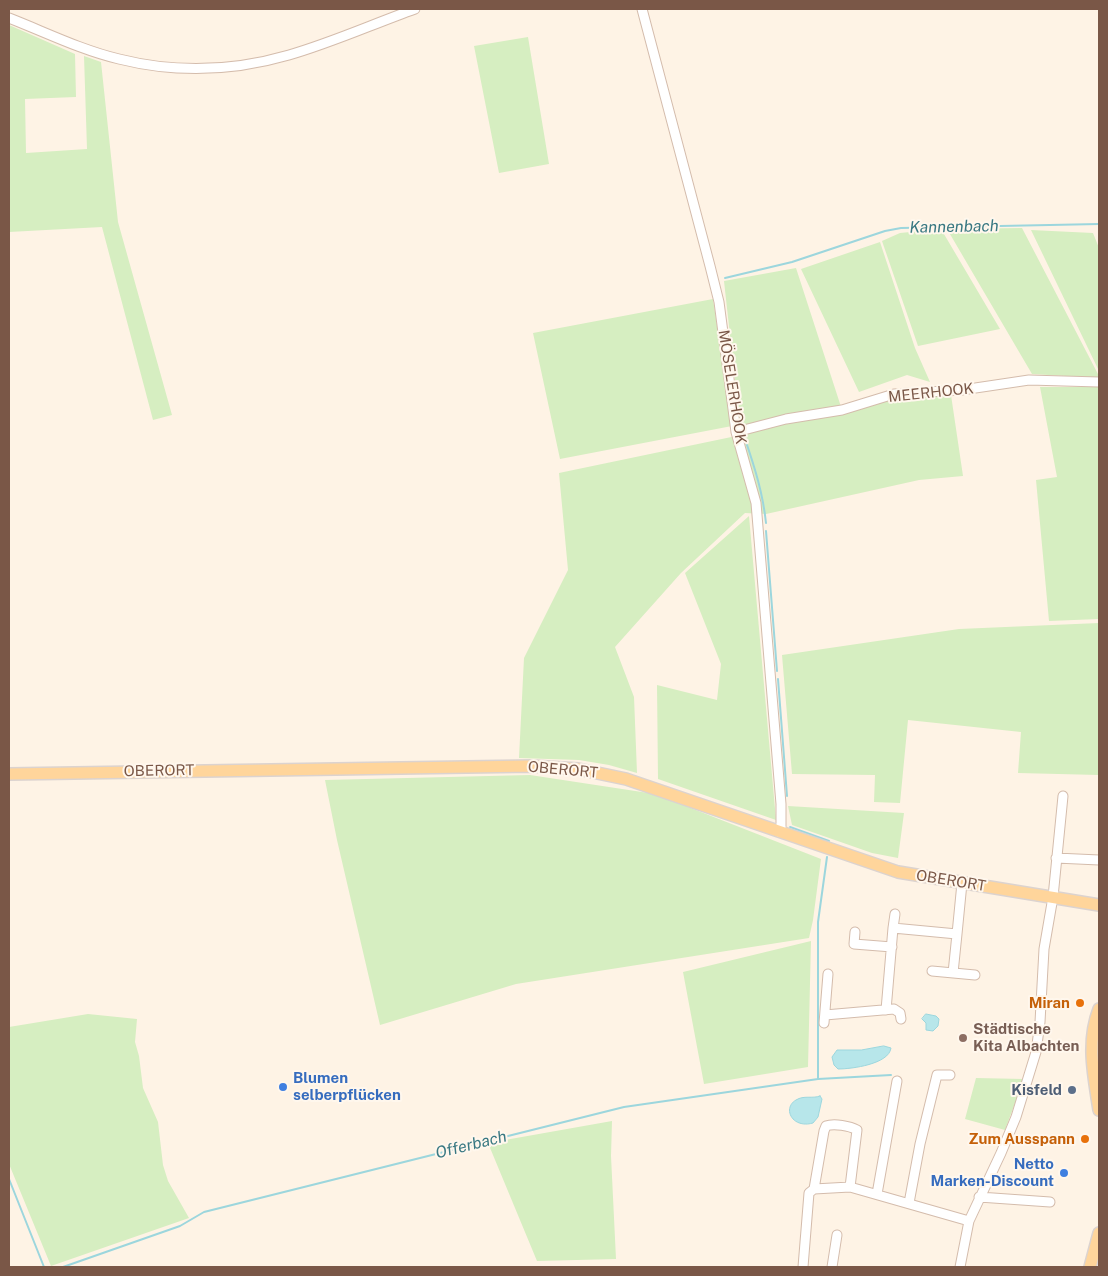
<!DOCTYPE html>
<html>
<head>
<meta charset="utf-8">
<style>
  body { margin:0 }
  #map { position:relative; width:1108px; height:1276px; overflow:hidden; background:#fef3e5; font-family:"Public Sans",sans-serif }
  canvas { display:block }
  .frame { position:absolute; inset:0; border:10px solid #7a5747; pointer-events:none }
</style>
</head>
<body>
<div id="map">
<canvas width="1108" height="1276"></canvas>
<div class="frame"></div>
</div>
<script>
const context = document.querySelector('canvas').getContext('2d');
context.lineJoin = 'round';
function fillPath(path, color) {
  context.fillStyle = color;
  context.fill(path, 'evenodd');
}
function strokePath(path, color, width, dash) {
  context.strokeStyle = color;
  context.lineWidth = width;
  context.lineCap = dash ? 'butt' : 'round';
  context.setLineDash(dash || []);
  context.stroke(path);
}
function write(font, color, halo, rows, align = 'center') {
  context.font = font + ' "Public Sans",sans-serif';
  context.lineWidth = 4;
  context.setLineDash([]);
  context.textBaseline = 'middle';
  context.strokeStyle = halo;
  context.fillStyle = color;
  for (const [text, x, y, turn = 0] of rows) {
    context.save();
    context.translate(x, y);
    context.rotate((+turn || 0) * Math.PI / 180);
    context.textAlign = isNaN(turn) ? turn : align;
    if (halo) context.strokeText(text, 0, 0);
    context.fillText(text, 0, 0);
    context.restore();
  }
}
fillPath(new Path2D(`
  M9,25l66,29 1,43 -51,2 1,54 61,-4 -3,-93 17,6 17,160 54,193 -19,5 -51,-193 -93,5z
  M528,37l21,127 -50,9 -25,-127z
  M1022,228l77,148v2l-67,-4 -85,-145z
  M941,229l59,100 -82,17 -36,-105 18,-8z
  M1031,230l62,3 6,15v123z
  M880,242l35,106 15,34 -23,-7 -48,17 -58,-123z
  M796,268l47,145 53,-14 55,-4 12,81 -44,4 -153,34 -21,-1 -64,60 -66,74 19,50 3,76 -28,-8 -30,-5 -60,-2 5,-100 44,-88 -9,-97 182,-38 -17,-154z
  M713,299l19,127 -172,33 -27,-126z
  M1040,387h59v232l-50,2 -13,-141 21,-3z
  M749,516l27,304 -118,-41 -1,-94 60,15 4,-36 -36,-91z
  M1099,623v152l-81,-2 3,-41 -113,-12 -8,83 -26,-1 1,-27 -83,-1 -10,-119 177,-26z
  M530,775l125,19 166,65 -8,61 -4,18 -293,46 -136,41 -43,-185 -12,-60z
  M788,806l116,7 -6,45 -26,-5 -80,-28z
  M811,941l-3,126 -104,17 -21,-112z
  M88,1014l49,5 -2,23 4,14 4,32 15,34 5,43 5,16 21,37 -138,48 -42,-102v-137z
  M976,1078l48,1 -19,51 -40,-11z
  M612,1121l-1,35 5,103 -79,2 -49,-118z`), '#d6eec1');
const water = new Path2D(`
  M926,1014l10,2 3,3 -1,7 -5,5 -7,-1v-7l-4,-4z
  M884,1046l7,2c-2,16 -39,21 -53,21l-4,-4 -2,-8 5,-7h24z
  M820,1096l2,3 -4,18 -5,6c-21,6 -31,-15 -17,-23 8,-5 16,-1 24,-4z`);
fillPath(water, '#b7e6ea');
strokePath(water, '#9cd6dd', 1);
strokePath(new Path2D(`
  M725,278l67,-16 93,-31 16,-3 198,-4
  M745,439c10,29 18,55 21,84
  M766,531l11,140
  M778,679l9,117
  M790,827l39,14
  M818,1079v-157l9,-65
  M9,1179l35,88
  M63,1267l117,-41 24,-14 420,-105 194,-28 73,-4`), '#9cd6dd', 2);
const minor = new Path2D(`
  M642,9l68,257 9,36 17,130 20,71 25,301v23l-2,5
  M9,18c36,14 72,32 110,41 56,14 115,12 170,-4 42,-12 84,-31 126,-46
  M736,432l50,-13 56,-9 52,-16 68,-4 67,-10 70,2
  M1056,858l43,2
  M893,928l2,-14
  M855,932l-1,12 38,3
  M932,971l43,4
  M953,973l4,-39
  M886,1010l7,-82 64,6 5,-51
  M825,1015l69,-6 6,4 1,6
  M824,1023l4,-49
  M814,1189l10,-58 2,-5c8,-3 24,0 31,4l-7,57
  M877,1194l20,-113
  M979,1197l71,5
  M909,1203l11,-59 17,-69h13
  M803,1267l6,-74 5,-4 36,-2 119,34
  M832,1267l5,-32
  M960,1267l9,-46 32,-68 15,-36 20,-65 4,-30 4,-73 9,-52 10,-101`);
const major = new Path2D(`
  M9,774l523,-8 46,3 48,10 272,93 201,33
  M1099,1009c-13,33 -5,68 0,101
  M1090,1267l9,-34`);
strokePath(minor, '#d4bcac', 11);
strokePath(major, '#dcd3cf', 14);
strokePath(minor, '#fff', 9);
strokePath(major, '#ffd59b', 11);
for (const [x, y, r, color] of [
  [1080,1003,5,"#e8710a"],
  [963,1038,5,"#8d6e63"],
  [283,1087,5,"#3f7fe0"],
  [1072,1090,5,"#5c6f8a"],
  [1085,1139,5,"#e8710a"],
  [1064,1173,5,"#3f7fe0"]
]) {
  const dot = new Path2D();
  dot.arc(x, y, r, 0, 2 * Math.PI);
  context.fillStyle = color;
  context.fill(dot);
  strokePath(dot, '#fff7ed', 2);
}
write('15px', '#7a5747', '#fff7ed', [
  ["MÖSELERHOOK",732,387,81],
  ["MEERHOOK",931,393,-6],
  ["OBERORT",563,770,5],
  ["OBERORT",159,771,-1],
  ["OBERORT",951,881,9]
]);
write('bold 15px', '#c56008', '#fff7ed', [
  ["Miran",1070,1003],
  ["Zum Ausspann",1075,1139]
], 'right');
write('bold 15px', '#785e54', '#fff7ed', [
  ["Städtische",973,1029],
  ["Kita Albachten",973,1046]
], 'left');
write('bold 15px', '#366cbe', '#fff7ed', [
  ["Blumen",293,1078],
  ["selberpflücken",293,1095],
  ["Netto",1054,1164,"right"],
  ["Marken-Discount",1054,1181,"right"]
], 'left');
write('bold 15px', '#4e5e75', '#fff7ed', [
  ["Kisfeld",1062,1090]
], 'right');
write('italic 16px', '#397882', '#fff7ed', [
  ["Kannenbach",954,227,-1],
  ["Offerbach",471,1145,-14]
]);
</script>
</body>
</html>
